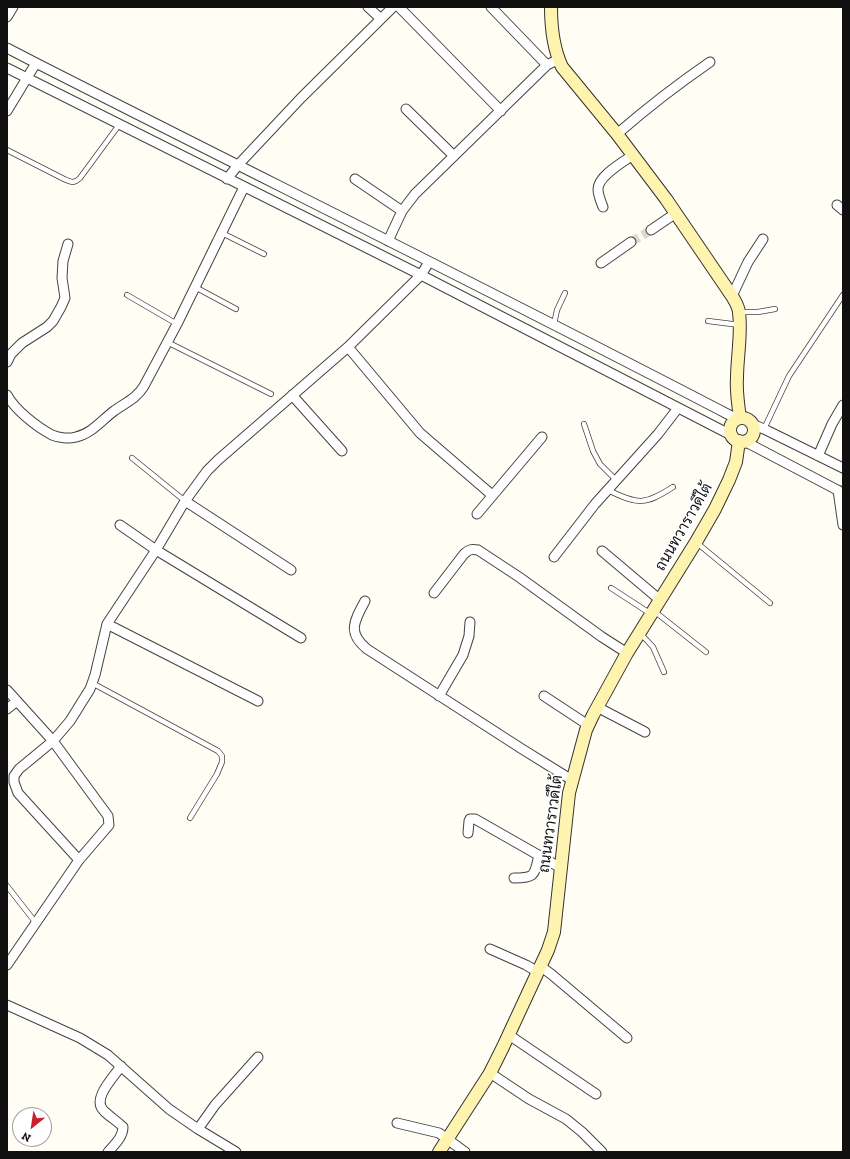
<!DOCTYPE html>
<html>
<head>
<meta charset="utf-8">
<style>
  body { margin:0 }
  #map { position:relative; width:850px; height:1159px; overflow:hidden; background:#fffdf4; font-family:"Zilla Slab",serif }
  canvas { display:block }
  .frame { position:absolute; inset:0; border:8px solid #101010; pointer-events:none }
  .north { position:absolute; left:12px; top:1107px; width:40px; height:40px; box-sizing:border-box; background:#fff; border:1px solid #9f9f9f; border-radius:50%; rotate:210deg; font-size:11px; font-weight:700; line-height:16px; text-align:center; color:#101010 }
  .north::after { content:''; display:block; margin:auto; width:14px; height:18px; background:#c9202c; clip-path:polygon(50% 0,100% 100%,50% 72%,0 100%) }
</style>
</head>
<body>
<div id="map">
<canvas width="850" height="1159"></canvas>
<div class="frame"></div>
<div class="north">N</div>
</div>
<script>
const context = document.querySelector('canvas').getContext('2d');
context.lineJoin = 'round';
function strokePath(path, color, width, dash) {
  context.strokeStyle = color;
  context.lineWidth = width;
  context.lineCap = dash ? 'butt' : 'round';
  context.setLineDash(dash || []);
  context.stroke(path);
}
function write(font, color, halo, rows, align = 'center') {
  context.font = font + ' "Zilla Slab",Sarabun,serif';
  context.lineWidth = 4;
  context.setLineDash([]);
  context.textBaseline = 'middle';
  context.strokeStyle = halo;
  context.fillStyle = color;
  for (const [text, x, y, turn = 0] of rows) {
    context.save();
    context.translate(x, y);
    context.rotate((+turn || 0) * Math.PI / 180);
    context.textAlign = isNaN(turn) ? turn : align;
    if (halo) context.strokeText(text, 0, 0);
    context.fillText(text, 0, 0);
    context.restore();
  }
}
strokePath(new Path2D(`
  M631,242l20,-12`), '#dbd9d2', 9, [9, 4.5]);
const lane = new Path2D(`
  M7,150l57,29c7,3 10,5 16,-1l39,-53
  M222,233l42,21
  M195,287l41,22
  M127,295l50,29
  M739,312h19l17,-3
  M708,321l32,4
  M554,324l3,-14 8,-17
  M167,342l104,52
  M584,424l9,27 7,13 16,16
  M764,429l25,-53 54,-81
  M132,458l53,43
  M608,490c30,15 37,15 65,-3
  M697,543l73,60
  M611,588l40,26
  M654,611l52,41
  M640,633l13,14 11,25
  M92,683l126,68 4,5v6l-5,12 -27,44
  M7,886l29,37`);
const street = new Path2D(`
  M368,7l13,12
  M399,7l102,104
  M491,7l56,58
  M7,17l6,-10
  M7,48l29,15
  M7,68l414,207 310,160
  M406,109l48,47
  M7,111l29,-48c234,119 469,235 701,356
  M617,134c30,-26 61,-50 93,-72
  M227,179l11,-14 63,-67 92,-91
  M355,179l47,32
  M837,205l6,5
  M603,207c-2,-5 -5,-12 -5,-18 0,-13 25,-27 35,-34
  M651,230l25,-17
  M388,241l14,-30 13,-17 132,-129 12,-6
  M601,263l30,-21
  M732,296l16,-34 15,-23
  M348,347l72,86 72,62
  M7,362l4,-8 11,-11 25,-16 6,-6 8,-14 4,-9 -3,-20 1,-17 5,-17
  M7,395c8,15 30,32 45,40 7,3 17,4 24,2 15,-3 26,-17 38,-26 11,-8 23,-13 30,-25l33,-62 67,-137
  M292,395l50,56
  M752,424l12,5 79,39
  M744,441l99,52
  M818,456l14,-32 11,-19
  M838,490l5,35
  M185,501l106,69
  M477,514l65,-77
  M120,525l36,25 145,88
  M602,551l58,49
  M554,557l41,-53 63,-70 20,-26
  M434,593l30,-39c5,-5 8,-5 14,-4l41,27 83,60 25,16
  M365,601c-11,20 -18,32 2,48l155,100 50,31
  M107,624l151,77
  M7,690l46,51 55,75 1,9 -30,35 -72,105
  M439,696l24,-41 6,-19 1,-14
  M544,696l44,29
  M597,707l48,25
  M7,709l10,-8
  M468,833l1,-12 1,-2h5l86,49
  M79,860l-61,-67 -4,-11v-6l5,-7 34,-28 17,-20 20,-32 5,-14 12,-51 49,-74 29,-49 22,-30 11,-11 130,-113 73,-72 8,-13
  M514,878c22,0 20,-3 25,-23
  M490,949l36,16 12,7
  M540,966l11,8 76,64
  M7,1005l73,33 28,17 61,54 29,20 38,23
  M509,1035l87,59
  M490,1073l39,26 37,20 16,13 20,20
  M397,1123l42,10 26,19
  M198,1129l17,-24 43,-48
  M108,1152c7,-8 15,-15 15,-25 -6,-6 -13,-10 -19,-16 -13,-12 10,-34 17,-45`);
const secondary = new Path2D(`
  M551,7c0,21 2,41 11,60l55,67 49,65 66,97c3,5 7,11 7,17 3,19 -2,45 -2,65 -1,13 1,26 3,40
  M730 430a12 12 0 1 1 24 0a12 12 0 1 1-24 0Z
  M439,1152l51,-79 13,-26 45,-97 6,-18 15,-139 17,-63 7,-15 34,-62 69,-111 19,-33 14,-29 7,-18 3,-21`);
strokePath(lane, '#434343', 6);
strokePath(street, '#434343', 11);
strokePath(secondary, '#323232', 14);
strokePath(lane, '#fff', 4.5);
strokePath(street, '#fff', 9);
strokePath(secondary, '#fff4af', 12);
write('15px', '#101010', '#fff', [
  ["ถนนทวาราวดีใต้",684,527,-60],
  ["ถนนทวาราวดีใต้",551,824,-82]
]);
</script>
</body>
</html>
